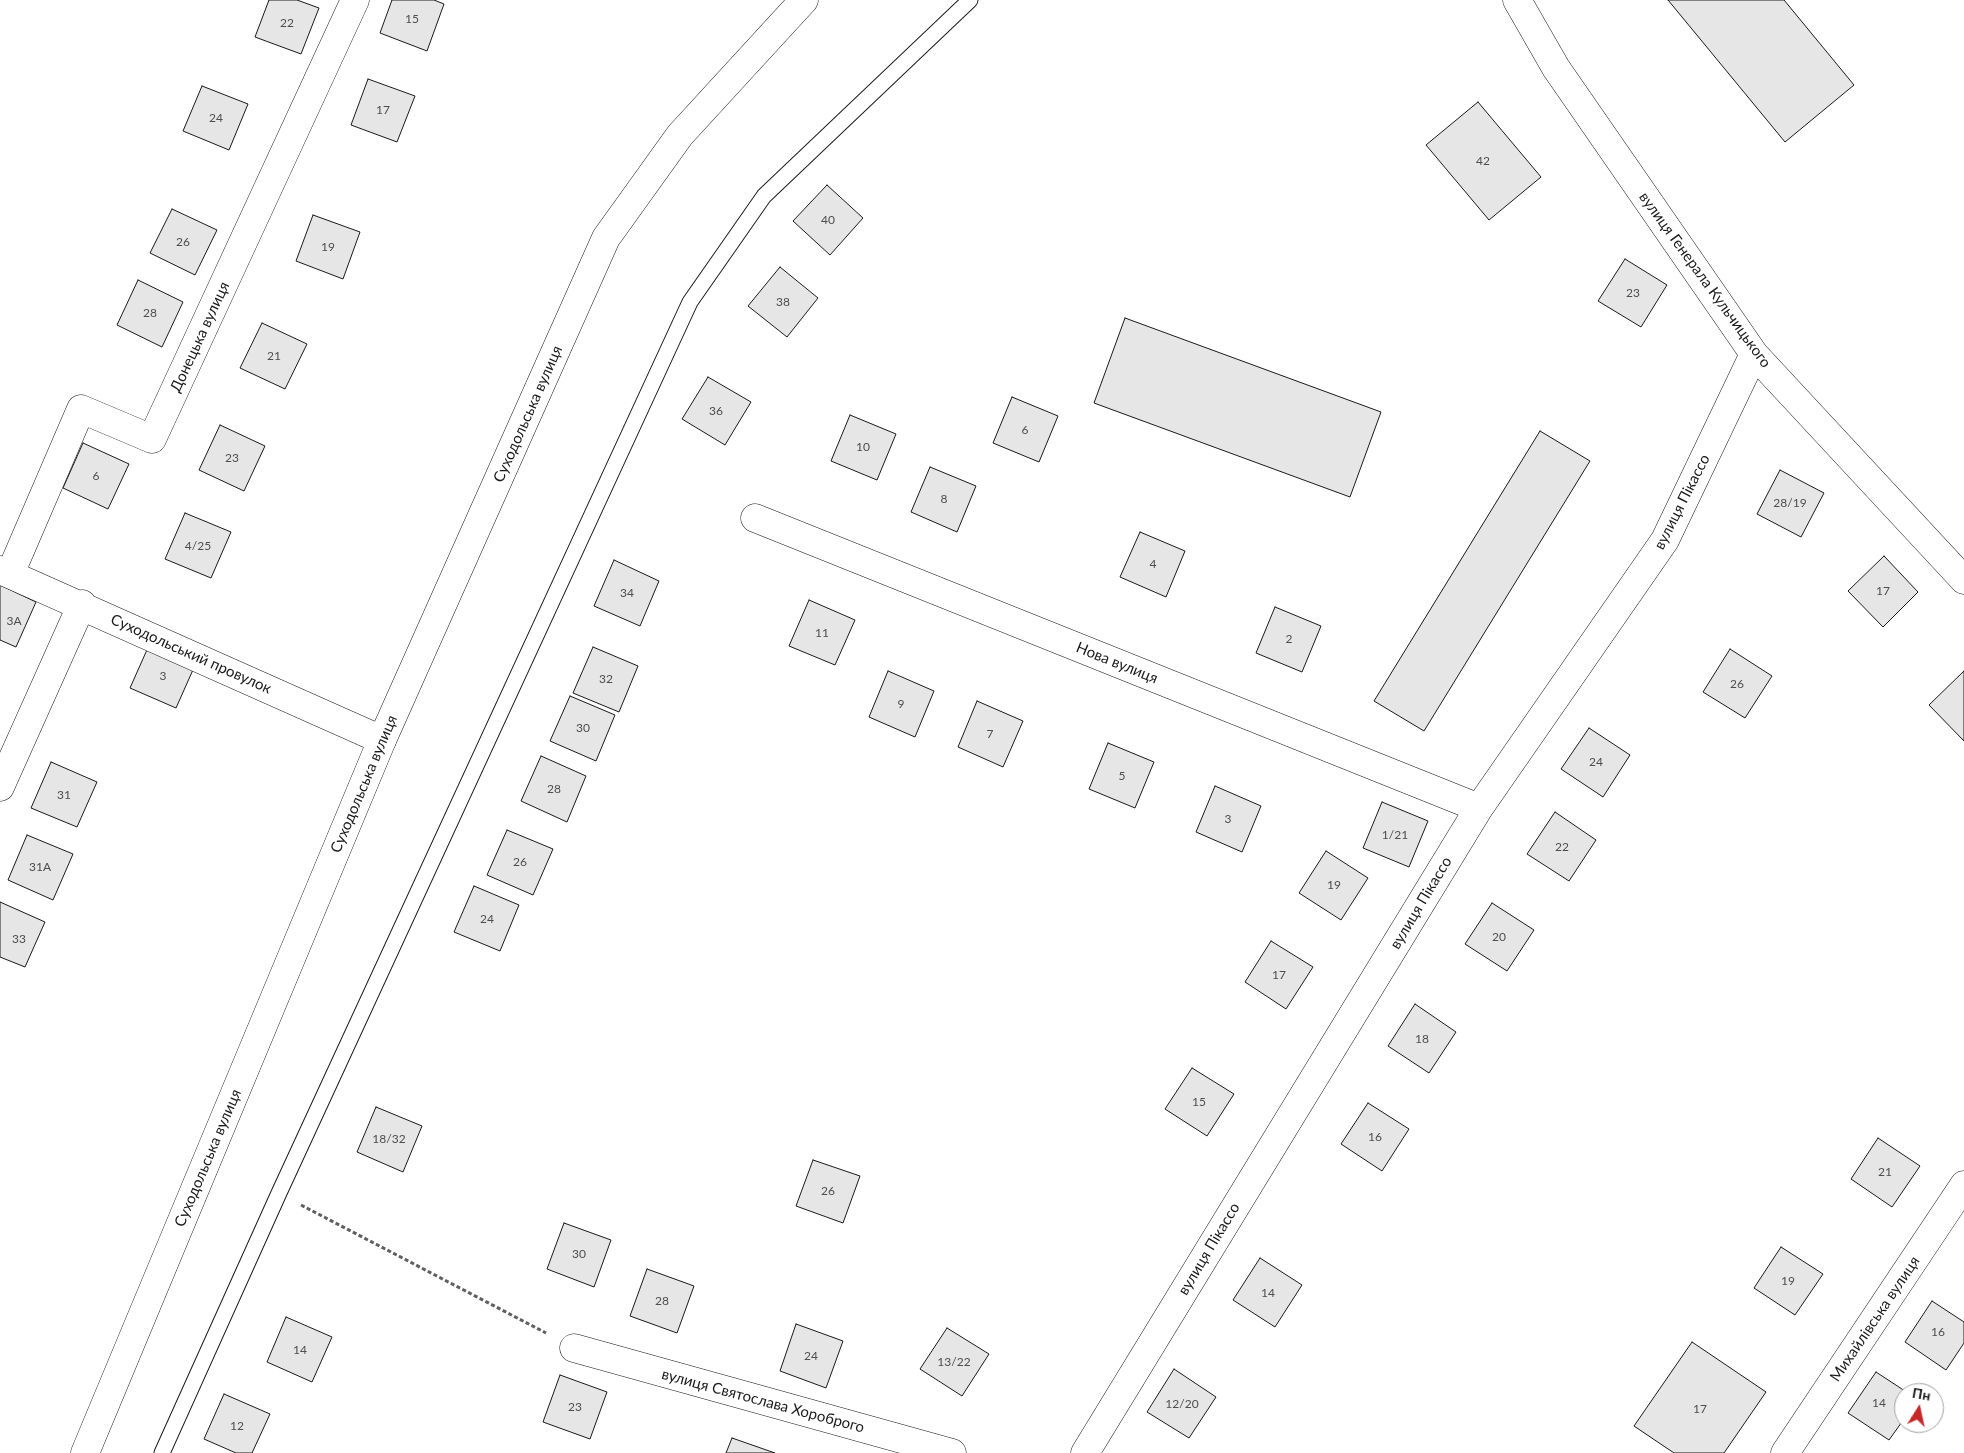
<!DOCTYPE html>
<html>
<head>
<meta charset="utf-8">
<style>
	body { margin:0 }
	#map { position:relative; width:1964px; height:1453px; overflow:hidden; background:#fff; font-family:Lato,sans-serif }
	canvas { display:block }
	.north { position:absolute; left:1894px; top:1383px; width:50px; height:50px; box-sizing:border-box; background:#fff; border:1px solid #a3a3a3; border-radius:50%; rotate:10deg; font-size:14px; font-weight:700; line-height:20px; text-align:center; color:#1a1a1a }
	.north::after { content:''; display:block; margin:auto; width:18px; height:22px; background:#c62828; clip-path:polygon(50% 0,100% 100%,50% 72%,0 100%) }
</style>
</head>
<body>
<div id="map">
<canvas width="1964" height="1453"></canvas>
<div class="north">Пн</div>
</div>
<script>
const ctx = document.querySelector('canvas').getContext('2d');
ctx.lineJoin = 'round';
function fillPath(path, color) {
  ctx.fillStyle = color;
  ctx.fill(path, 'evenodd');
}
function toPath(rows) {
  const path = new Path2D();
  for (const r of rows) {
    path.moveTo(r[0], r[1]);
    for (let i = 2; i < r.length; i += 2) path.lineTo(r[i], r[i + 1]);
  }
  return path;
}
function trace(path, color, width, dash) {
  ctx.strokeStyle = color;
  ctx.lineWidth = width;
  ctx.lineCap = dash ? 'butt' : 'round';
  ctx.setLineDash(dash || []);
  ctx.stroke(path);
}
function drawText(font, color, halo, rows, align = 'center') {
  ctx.font = font + ' Lato,sans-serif';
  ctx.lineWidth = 4;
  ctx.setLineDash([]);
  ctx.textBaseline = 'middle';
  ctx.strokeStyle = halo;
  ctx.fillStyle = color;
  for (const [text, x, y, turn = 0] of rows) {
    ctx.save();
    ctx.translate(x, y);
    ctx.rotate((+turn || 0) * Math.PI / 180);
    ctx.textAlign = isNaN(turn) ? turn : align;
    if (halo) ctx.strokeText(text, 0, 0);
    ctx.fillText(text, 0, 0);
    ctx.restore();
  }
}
const building = toPath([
	[269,0,297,0,319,8,301,54,255,37,269,0],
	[392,0,434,0,444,4,427,51,380,33,392,0],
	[1668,0,1784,0,1854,85,1785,142,1668,0],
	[368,79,415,96,397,142,351,125,368,79],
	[202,86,248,104,229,150,183,131,202,86],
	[1478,102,1541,177,1489,220,1426,145,1478,102],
	[827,185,863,218,830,255,793,221,827,185],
	[172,209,217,230,195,275,150,253,172,209],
	[313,215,360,232,343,279,296,261,313,215],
	[1625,259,1667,285,1641,327,1598,301,1625,259],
	[780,267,818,298,787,337,748,306,780,267],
	[138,280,183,302,162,347,117,325,138,280],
	[1125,318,1381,412,1350,497,1094,403,1125,318],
	[262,323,307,344,285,389,240,368,262,323],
	[708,377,751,402,725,445,682,419,708,377],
	[1012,397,1058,416,1039,462,993,443,1012,397],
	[850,415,896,434,877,480,831,461,850,415],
	[220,425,265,446,244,491,199,470,220,425],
	[1540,431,1590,461,1424,731,1374,701,1540,431],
	[83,443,129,464,108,509,63,488,83,443],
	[930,467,976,486,957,532,911,512,930,467],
	[1780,470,1824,493,1801,537,1757,514,1780,470],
	[185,513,231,532,211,578,165,559,185,513],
	[1140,532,1185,551,1166,597,1120,577,1140,532],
	[1884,556,1918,592,1883,627,1848,591,1884,556],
	[614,560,659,581,640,626,594,606,614,560],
	[0,585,36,602,16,647,0,640,0,585],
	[809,600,855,620,835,665,789,646,809,600],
	[1275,607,1321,626,1302,672,1256,653,1275,607],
	[150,643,196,663,176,708,130,688,150,643],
	[593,647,638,666,619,712,573,693,593,647],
	[1730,649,1772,676,1745,718,1703,692,1730,649],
	[888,671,934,691,915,737,869,717,888,671],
	[1964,671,1964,741,1929,705,1964,671],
	[570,696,615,715,596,761,550,741,570,696],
	[977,701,1023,721,1003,767,958,747,977,701],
	[1589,728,1630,755,1603,797,1561,769,1589,728],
	[1108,743,1154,762,1135,808,1089,789,1108,743],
	[541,756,586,776,567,822,521,801,541,756],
	[51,762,97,782,77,827,31,808,51,762],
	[1215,786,1261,806,1242,852,1196,832,1215,786],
	[1382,802,1428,821,1409,867,1363,848,1382,802],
	[1555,812,1596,840,1569,881,1527,854,1555,812],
	[507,830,553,849,533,895,487,875,507,830],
	[27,835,73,854,53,900,8,880,27,835],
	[1326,851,1368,878,1341,920,1299,893,1326,851],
	[474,886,519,905,500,951,454,932,474,886],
	[0,902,45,922,25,967,0,957,0,902],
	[1492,903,1534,930,1507,971,1465,944,1492,903],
	[1271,941,1313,967,1286,1009,1245,982,1271,941],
	[1415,1004,1456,1032,1429,1073,1388,1046,1415,1004],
	[1192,1068,1234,1094,1207,1136,1165,1109,1192,1068],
	[1368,1103,1409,1129,1382,1171,1341,1144,1368,1103],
	[376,1107,422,1126,403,1172,357,1152,376,1107],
	[1878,1138,1920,1166,1892,1207,1851,1179,1878,1138],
	[813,1160,860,1176,843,1223,796,1206,813,1160],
	[564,1223,611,1240,594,1287,547,1269,564,1223],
	[1781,1247,1823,1274,1795,1315,1754,1288,1781,1247],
	[1260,1258,1302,1285,1275,1327,1233,1300,1260,1258],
	[647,1269,694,1286,677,1333,630,1316,647,1269],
	[1932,1301,1964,1322,1964,1343,1946,1370,1905,1342,1932,1301],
	[286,1317,332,1337,312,1382,267,1362,286,1317],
	[796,1324,843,1341,826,1388,780,1371,796,1324],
	[947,1328,989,1354,962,1396,920,1369,947,1328],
	[1692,1342,1766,1392,1724,1453,1674,1453,1634,1426,1692,1342],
	[1174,1369,1216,1397,1189,1438,1147,1412,1174,1369],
	[1876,1372,1908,1393,1904,1393,1904,1419,1889,1440,1848,1413,1876,1372],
	[560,1375,607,1392,590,1439,543,1422,560,1375],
	[224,1394,270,1414,252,1453,236,1453,204,1439,224,1394],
	[732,1438,775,1453,726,1453,732,1438]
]);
const path = toPath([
	[301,1205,546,1333]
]);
const lane = toPath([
	[162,1453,279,1193,690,302,764,196,970,0]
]);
const street = toPath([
	[1517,0,1556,68,1754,354,1964,580],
	[755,518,1479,808],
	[0,570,382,740],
	[10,574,81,409,152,439,355,0],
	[0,787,82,604],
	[574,1348,952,1453],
	[1085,1453,1479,808,1665,540,1754,354],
	[1785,1453,1964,1185]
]);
const primary = toPath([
	[85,1453,382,740,606,238,680,135,804,0]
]);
const numberNames = [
	["15",412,19],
	["22",287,23],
	["17",383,110],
	["24",216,118],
	["42",1483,161],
	["40",828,220],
	["26",183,242],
	["19",328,247],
	["23",1633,293],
	["38",783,302],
	["28",150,313],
	["21",274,356],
	["36",716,411],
	["6",1025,430],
	["10",863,447],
	["23",232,458],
	["6",96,476],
	["8",944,499],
	["28/19",1790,503],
	["4/25",198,546],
	["4",1153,564],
	["17",1883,591],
	["34",627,593],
	["3А",14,621],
	["11",822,633],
	["2",1289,639],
	["3",163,676],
	["32",606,679],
	["26",1737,684],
	["9",901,704],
	["30",583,728],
	["7",990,734],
	["24",1596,762],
	["5",1122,776],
	["28",554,789],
	["31",64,795],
	["3",1228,819],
	["1/21",1395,835],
	["22",1562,847],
	["26",520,862],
	["31А",40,867],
	["19",1334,885],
	["24",487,919],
	["20",1499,937],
	["33",19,939],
	["17",1279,975],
	["18",1422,1039],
	["15",1199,1102],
	["16",1375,1137],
	["18/32",389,1139],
	["21",1885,1172],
	["26",828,1191],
	["30",579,1254],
	["19",1788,1281],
	["14",1268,1293],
	["28",662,1301],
	["16",1938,1332],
	["14",300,1350],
	["24",811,1356],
	["13/22",954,1362],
	["14",1879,1403],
	["12/20",1182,1404],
	["23",575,1407],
	["17",1700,1409],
	["12",237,1426]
];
const streetNames = [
	["вулиця Генерала Кульчицького",1705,280,54],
	["Донецька вулиця",200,337,-65],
	["Суходольська вулиця",528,414,-66],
	["вулиця Пікассо",1682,502,-63],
	["Суходольський провулок",191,654,24],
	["Нова вулиця",1117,663,22],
	["Суходольська вулиця",364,784,-67],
	["вулиця Пікассо",1421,903,-59],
	["Суходольська вулиця",208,1158,-67],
	["вулиця Пікассо",1209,1249,-59],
	["Михайлівська вулиця",1875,1319,-56],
	["вулиця Святослава Хороброго",763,1401,15]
];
fillPath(building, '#e6e6e6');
trace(building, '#1a1a1a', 1);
trace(lane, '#1a1a1a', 17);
trace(street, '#1a1a1a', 29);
trace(primary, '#1a1a1a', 29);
trace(path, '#5f5f5f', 3, [4, 2.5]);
trace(lane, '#fff', 15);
trace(street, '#fff', 28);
trace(primary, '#fff', 28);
drawText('12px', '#4d4d4d', null, numberNames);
drawText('15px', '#1a1a1a', '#fff', streetNames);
</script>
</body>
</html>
